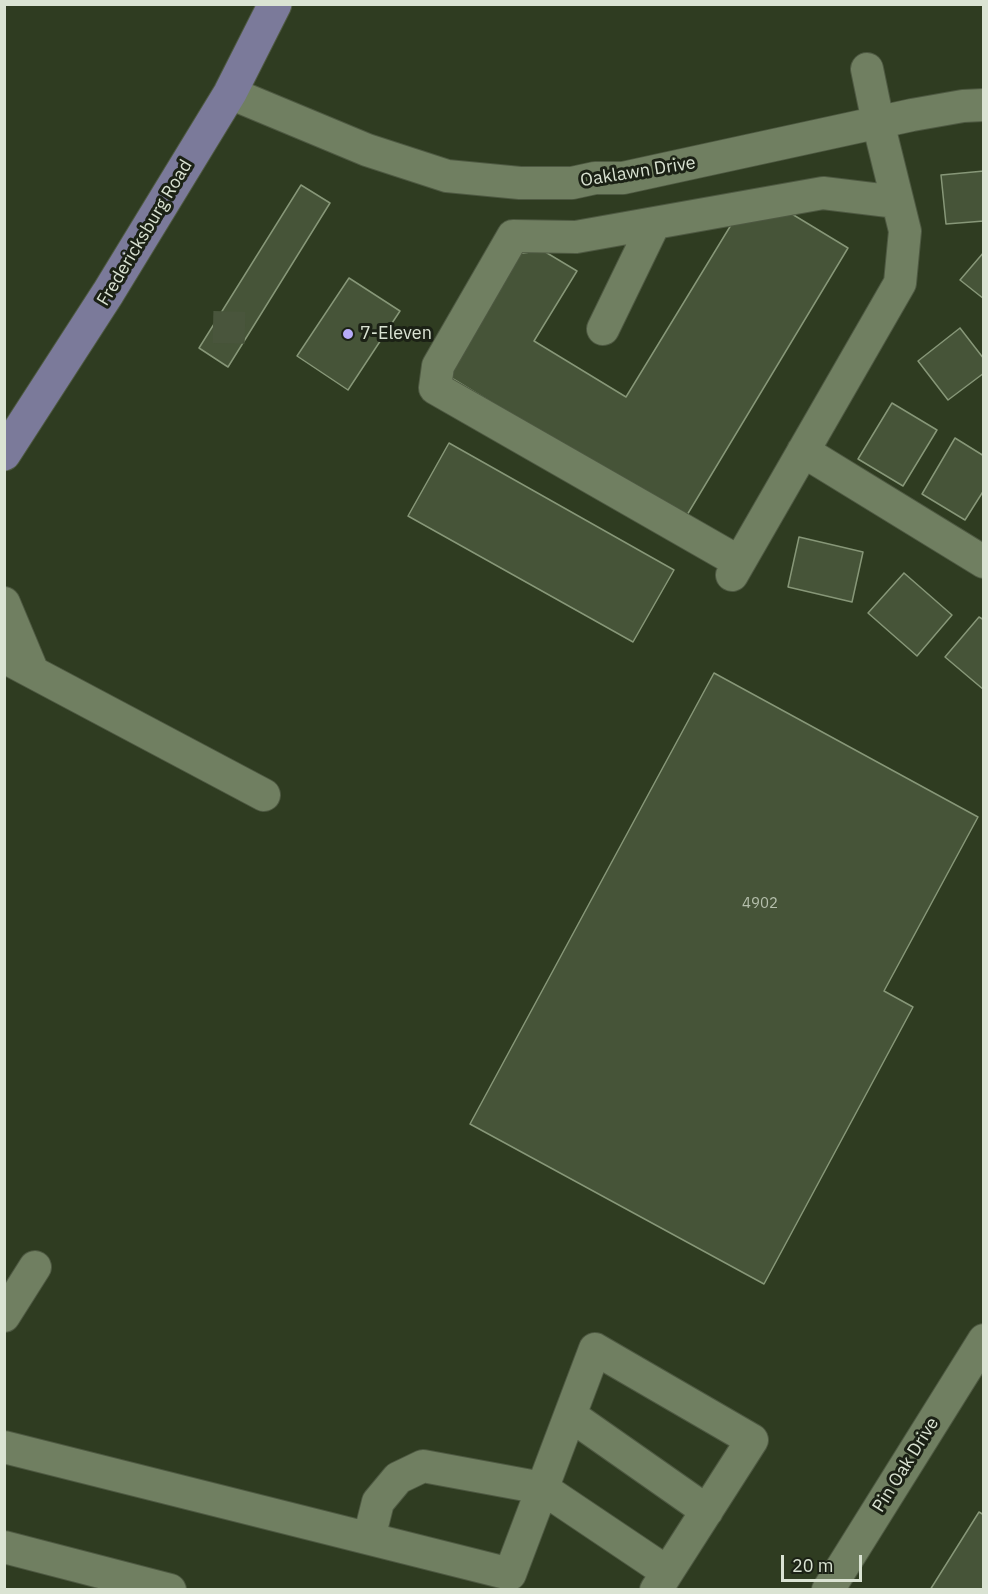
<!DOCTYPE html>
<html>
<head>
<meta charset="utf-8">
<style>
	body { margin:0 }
	#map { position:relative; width:988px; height:1594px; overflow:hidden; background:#2f3c21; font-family:"IBM Plex Sans",sans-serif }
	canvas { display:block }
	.frame { position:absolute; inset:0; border:6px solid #dae3d3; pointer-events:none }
	.scale { position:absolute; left:781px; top:1555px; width:81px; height:27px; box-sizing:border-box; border:3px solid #dae3d3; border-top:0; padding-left:8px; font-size:18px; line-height:21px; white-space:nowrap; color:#dae3d3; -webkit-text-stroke:4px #1b2115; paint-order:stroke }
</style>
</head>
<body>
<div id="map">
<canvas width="988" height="1594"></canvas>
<div class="frame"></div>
<div class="scale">20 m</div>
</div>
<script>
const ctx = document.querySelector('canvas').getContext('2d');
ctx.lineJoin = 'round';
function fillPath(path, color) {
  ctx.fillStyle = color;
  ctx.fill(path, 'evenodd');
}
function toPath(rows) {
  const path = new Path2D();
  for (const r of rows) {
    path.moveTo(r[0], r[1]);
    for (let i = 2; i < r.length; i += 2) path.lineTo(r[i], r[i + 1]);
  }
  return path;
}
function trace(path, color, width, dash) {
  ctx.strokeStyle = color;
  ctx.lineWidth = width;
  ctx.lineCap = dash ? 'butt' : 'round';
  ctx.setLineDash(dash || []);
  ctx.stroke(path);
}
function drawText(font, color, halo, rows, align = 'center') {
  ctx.font = font + ' "IBM Plex Sans",sans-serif';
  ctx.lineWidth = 6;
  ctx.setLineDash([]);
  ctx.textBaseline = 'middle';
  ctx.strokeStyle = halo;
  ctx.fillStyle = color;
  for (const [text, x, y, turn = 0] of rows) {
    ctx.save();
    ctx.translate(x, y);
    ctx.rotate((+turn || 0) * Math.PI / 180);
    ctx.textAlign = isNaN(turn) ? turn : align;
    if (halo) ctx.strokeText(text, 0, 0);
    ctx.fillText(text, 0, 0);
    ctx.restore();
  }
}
const building = toPath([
	[984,171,984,221,946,224,941,175,984,171],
	[301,185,330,203,228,367,199,348,301,185],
	[787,211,848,248,684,520,445,374,518,254,542,250,577,271,534,341,626,397,731,225,787,211],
	[984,252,984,299,960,280,984,252],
	[349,278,400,311,348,390,297,356,349,278],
	[960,328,984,359,984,373,948,400,918,361,960,328],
	[892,403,937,430,903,486,858,459,892,403],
	[955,438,984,456,984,490,965,520,922,494,955,438],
	[449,443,674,570,633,642,408,516,449,443],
	[799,537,863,552,852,602,788,587,799,537],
	[904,573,952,615,917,656,868,613,904,573],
	[979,617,984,620,984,690,945,657,979,617],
	[714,673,978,817,884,991,913,1007,764,1284,470,1124,714,673],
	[979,1512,984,1515,984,1590,930,1590,979,1512]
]);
const minorTunnel = toPath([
	[213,327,253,328]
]);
const minor = toPath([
	[230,93,367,150,447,176,520,183,572,183,595,178,623,178,912,115,963,106,984,105],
	[603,329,654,224],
	[803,451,984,562],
	[739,562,435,388,438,366,513,236,576,237,823,193,897,202],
	[732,575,900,283,905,231,878,122,867,69],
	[4,603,32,670],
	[4,657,264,795],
	[4,1316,35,1267],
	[570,1415,707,1511],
	[4,1447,510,1574,595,1349,752,1440,656,1590],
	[369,1538,378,1502,398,1478,423,1466,542,1488,667,1572],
	[4,1547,170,1590],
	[828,1590,984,1340]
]);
const major = toPath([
	[4,454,108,293,230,93,275,4]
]);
const markers = [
	[348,334,6,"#b7abf8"]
];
const numberNames = [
	["4902",760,904]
];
const streetNames = [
	["Oaklawn Drive",638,172,-9],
	["Fredericksburg Road",145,233,-59],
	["Pin Oak Drive",906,1465,-58]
];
const poiNames = [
	["7-Eleven",360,334]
];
fillPath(building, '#465438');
trace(building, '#879778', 1.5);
trace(minorTunnel, '#49553c', 32, [32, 16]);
trace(minor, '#4e5942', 34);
trace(major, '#4e5942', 35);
trace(minor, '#707f61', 32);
trace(major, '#7b7a9a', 33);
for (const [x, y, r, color] of markers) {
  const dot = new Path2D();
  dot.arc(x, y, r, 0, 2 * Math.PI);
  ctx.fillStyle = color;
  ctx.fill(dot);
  trace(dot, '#1b2115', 2);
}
drawText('15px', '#b5bfac', null, numberNames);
drawText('18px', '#dae3d3', '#1b2115', streetNames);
drawText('18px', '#dae3d3', '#1b2115', poiNames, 'left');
</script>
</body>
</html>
